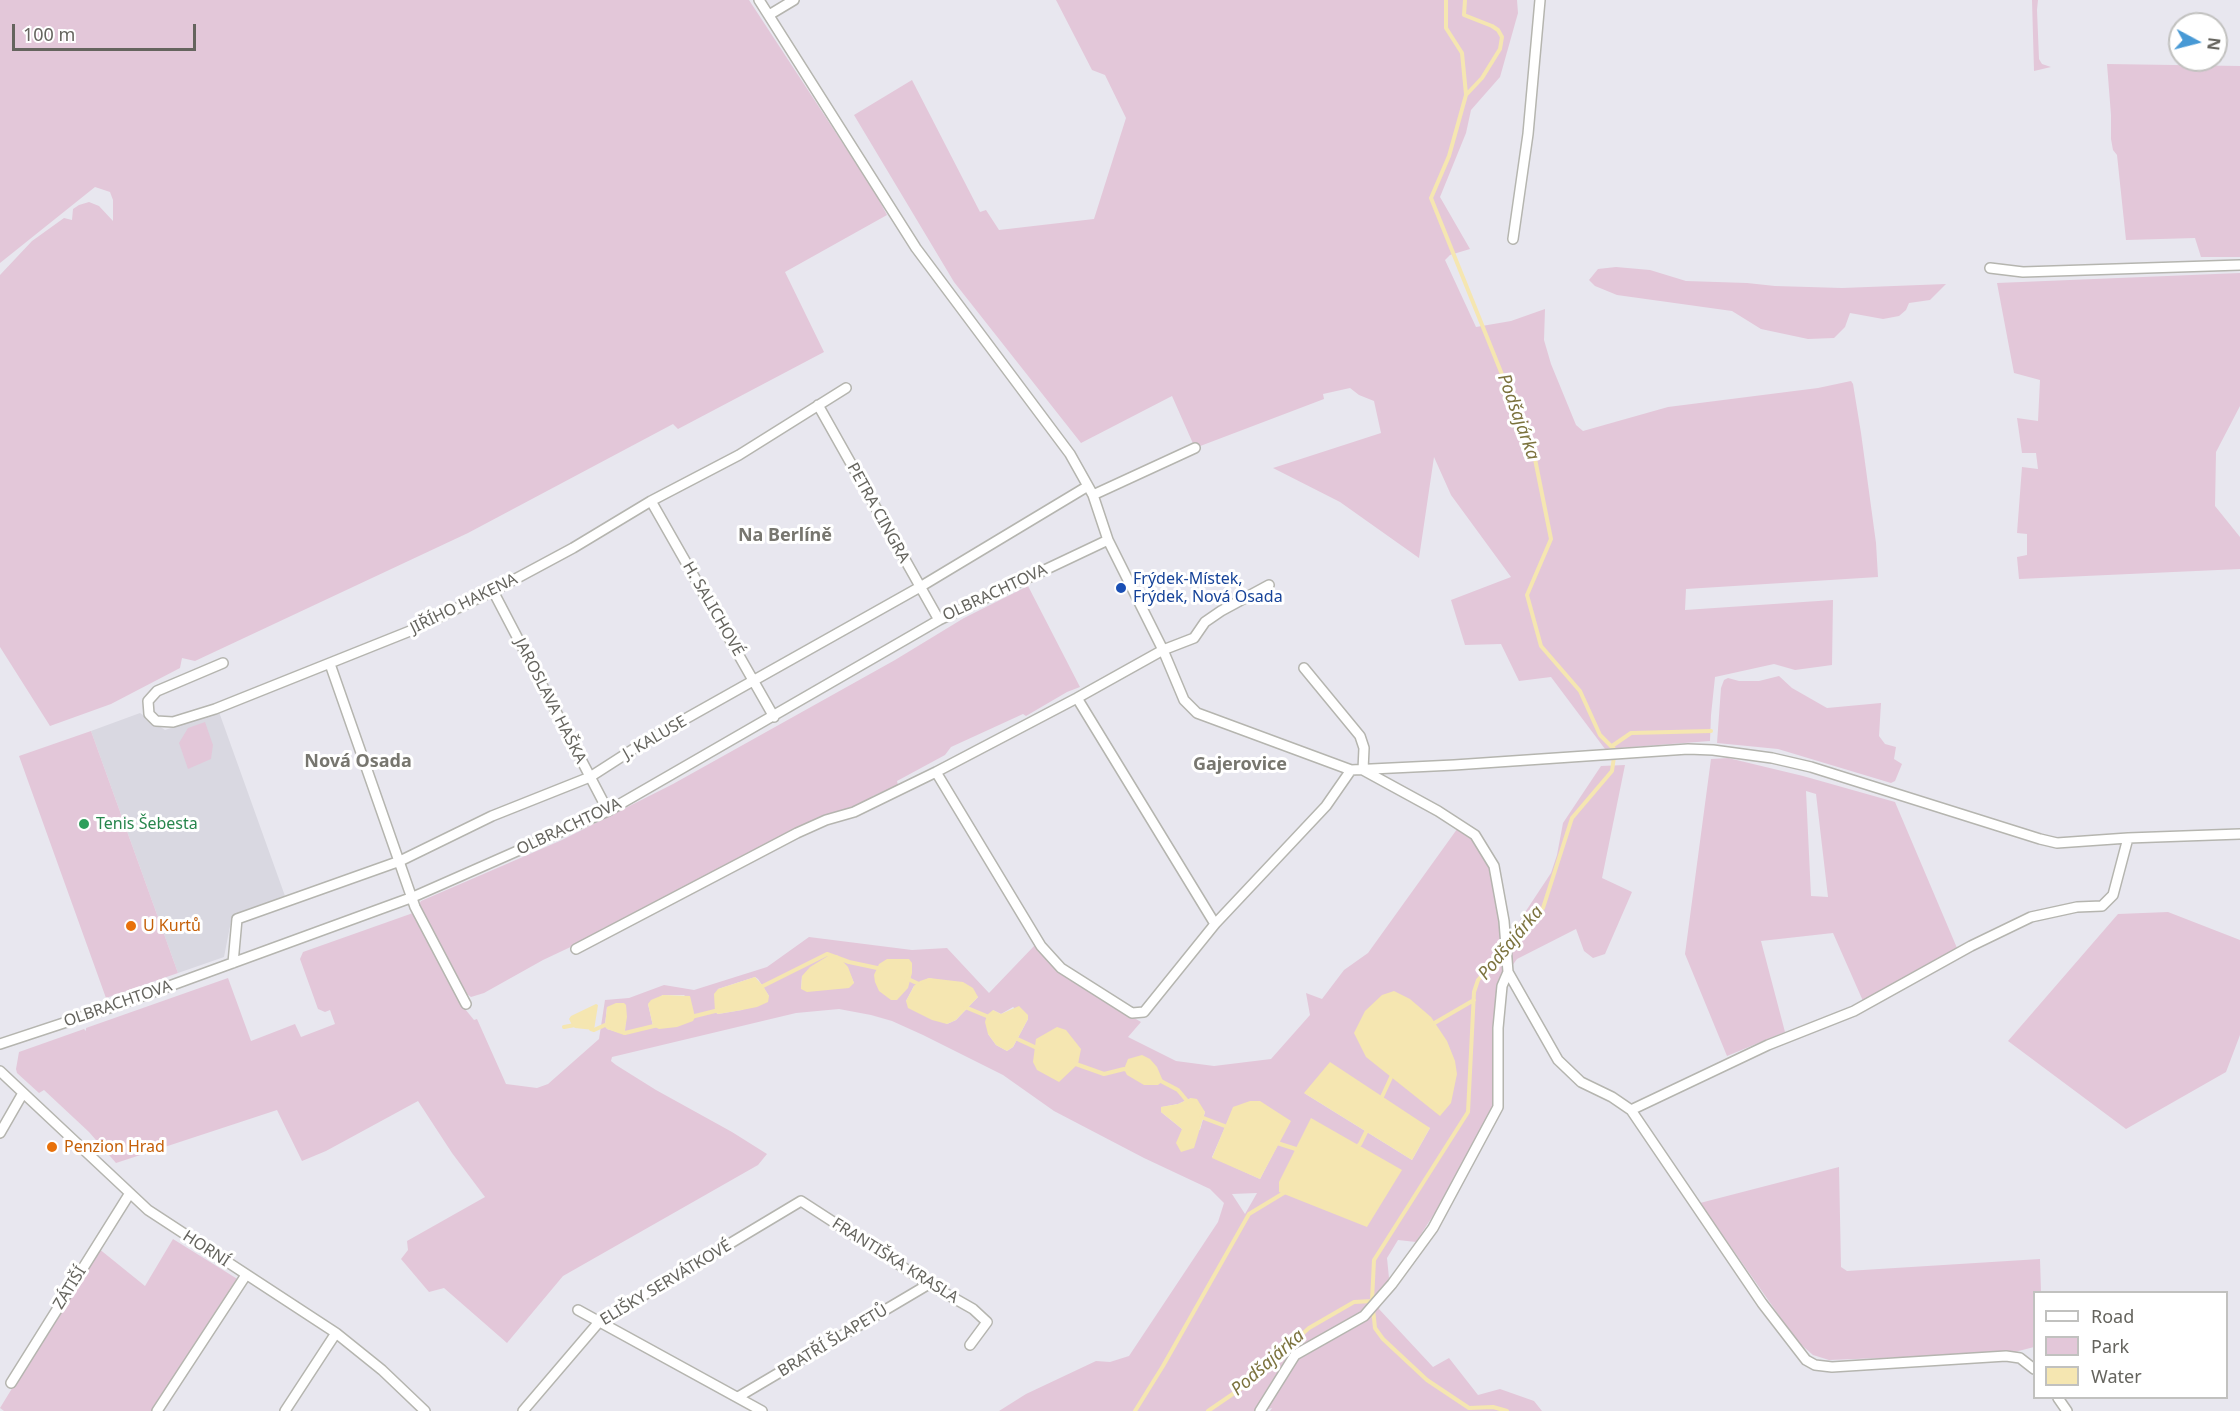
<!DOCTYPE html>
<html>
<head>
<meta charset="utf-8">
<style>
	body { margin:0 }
	#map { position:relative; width:2240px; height:1411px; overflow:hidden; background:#e8e7ef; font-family:"Noto Sans",sans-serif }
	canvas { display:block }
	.legend { position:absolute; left:2033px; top:1291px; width:195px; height:108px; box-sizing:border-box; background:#fff; border:2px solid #c1c1bf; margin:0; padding:8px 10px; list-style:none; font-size:18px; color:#65645e }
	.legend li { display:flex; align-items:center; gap:12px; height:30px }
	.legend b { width:30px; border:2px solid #c1c1bf }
	.north { position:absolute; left:2168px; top:12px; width:60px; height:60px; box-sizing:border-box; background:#fff; border:2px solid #c1c1bf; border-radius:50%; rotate:97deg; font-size:16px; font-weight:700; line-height:24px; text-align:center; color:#65645e }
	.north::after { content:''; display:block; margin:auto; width:21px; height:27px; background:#4799d5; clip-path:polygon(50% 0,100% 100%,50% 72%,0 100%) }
	.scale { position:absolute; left:12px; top:24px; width:184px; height:27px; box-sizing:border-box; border:3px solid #65645e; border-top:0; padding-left:8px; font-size:18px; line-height:21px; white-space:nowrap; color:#65645e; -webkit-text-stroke:4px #fff; paint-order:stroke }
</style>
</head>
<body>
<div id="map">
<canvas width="2240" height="1411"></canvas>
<ul class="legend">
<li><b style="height:8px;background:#fff"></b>Road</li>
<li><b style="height:16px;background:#e3c7d9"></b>Park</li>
<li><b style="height:16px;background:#f5e6b1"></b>Water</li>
</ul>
<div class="north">N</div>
<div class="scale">100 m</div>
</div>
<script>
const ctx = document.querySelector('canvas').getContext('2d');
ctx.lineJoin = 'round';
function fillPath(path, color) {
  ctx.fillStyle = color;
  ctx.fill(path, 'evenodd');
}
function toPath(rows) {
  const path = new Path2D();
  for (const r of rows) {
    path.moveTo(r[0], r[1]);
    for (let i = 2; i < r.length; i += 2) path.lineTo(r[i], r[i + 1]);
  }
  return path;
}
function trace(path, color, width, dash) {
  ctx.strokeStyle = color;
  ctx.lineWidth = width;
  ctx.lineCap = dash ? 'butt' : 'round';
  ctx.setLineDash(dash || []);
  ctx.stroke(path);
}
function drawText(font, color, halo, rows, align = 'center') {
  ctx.font = font + ' "Noto Sans",sans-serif';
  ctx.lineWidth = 6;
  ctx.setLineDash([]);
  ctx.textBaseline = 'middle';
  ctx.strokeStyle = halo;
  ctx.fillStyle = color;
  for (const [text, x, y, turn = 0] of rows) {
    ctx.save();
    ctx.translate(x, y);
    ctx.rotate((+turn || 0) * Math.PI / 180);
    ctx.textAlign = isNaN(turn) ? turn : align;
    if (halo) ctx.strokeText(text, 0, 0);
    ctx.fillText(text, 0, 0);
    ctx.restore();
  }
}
const education = toPath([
	[219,712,285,896,232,916,224,957,178,973,91,731,140,713,165,730]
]);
const green = toPath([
	[0,0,749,0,874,191,887,215,785,272,824,352,678,429,673,424,468,533,195,661,182,658,180,668,111,704,50,726,0,647,0,275,32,241,64,218,72,220,73,209,79,205,89,202,99,206,113,221,113,200,110,192,95,187,0,263],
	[1056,0,1517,0,1518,13,1500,77,1471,110,1466,133,1440,197,1470,249,1450,255,1445,260,1476,327,1511,321,1545,309,1544,340,1551,364,1576,425,1583,431,1668,407,1818,388,1851,381,1853,384,1861,433,1876,543,1878,577,1686,589,1685,610,1833,600,1832,665,1795,670,1774,664,1715,677,1711,715,1710,741,1605,749,1551,677,1519,681,1501,644,1465,645,1451,600,1511,577,1451,495,1434,457,1419,558,1340,502,1273,468,1381,433,1374,401,1359,395,1350,388,1323,394,1324,399,1195,448,1172,396,1081,443,954,282,854,115,912,80,980,212,986,210,999,230,1094,219,1126,118,1105,75,1092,70],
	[2032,0,2038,0,2037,10,2039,59,2042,64,2051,67,2034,71],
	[2107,64,2240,66,2240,257,2201,257,2195,238,2126,240,2117,155,2113,150,2111,139,2111,115],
	[1616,267,1650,270,1686,281,1747,283,1775,286,1842,288,1946,284,1930,300,1909,303,1906,310,1899,316,1883,319,1850,313,1845,327,1834,338,1808,339,1761,329,1732,311,1617,295,1595,286,1589,280,1598,269],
	[2240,273,2240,406,2216,452,2215,506,2240,537,2240,569,2019,579,2017,557,2027,555,2027,534,2017,533,2022,467,2038,469,2036,453,2022,453,2017,418,2038,421,2040,380,2014,373,1997,283],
	[1028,586,1080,687,1067,692,1026,716,1023,714,951,747,945,755,897,781,898,785,873,796,869,801,619,923,603,928,596,935,543,960,484,993,471,997,464,992,418,906,421,901,562,840,673,784,895,660,964,618],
	[1779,676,1792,688,1827,708,1881,703,1879,736,1885,744,1896,747,1894,759,1902,764,1895,781,1891,783,1778,749,1717,743,1721,688,1724,680,1728,678,1739,681,1759,681],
	[205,722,213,745,211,759,188,769,179,743,188,728],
	[91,731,178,973,106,998,19,756],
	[1728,758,1803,776,1895,802,1957,948,1863,1001,1833,933,1761,941,1785,1032,1727,1056,1685,954,1711,759],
	[1806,791,1816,794,1828,897,1811,896],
	[1625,765,1602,878,1632,892,1605,954,1593,958,1584,951,1576,929,1517,959,1507,973,1501,1013,1501,1108,1448,1205,1434,1214,1416,1242,1398,1240,1387,1258,1389,1278,1379,1309,1433,1367,1449,1358,1478,1395,1500,1389,1534,1401,1542,1411,1270,1411,1272,1408,1261,1411,999,1411,1026,1394,1096,1361,1110,1362,1129,1356,1218,1222,1224,1203,1210,1189,1144,1158,1054,1111,1003,1075,923,1035,892,1021,871,1015,839,1009,796,1013,612,1057,611,1061,616,1065,656,1090,732,1132,767,1154,758,1165,563,1276,507,1343,444,1288,429,1292,401,1259,408,1250,407,1241,485,1197,452,1153,418,1101,326,1151,302,1161,277,1110,116,1163,89,1132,44,1090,39,1093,17,1073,16,1069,19,1052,84,1029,86,1031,86,1028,228,978,251,1041,295,1024,301,1037,335,1024,330,1010,325,1012,318,1009,300,959,303,952,413,913,461,1004,474,1020,477,1019,506,1084,537,1088,548,1084,599,1039,605,1000,629,998,664,985,694,990,767,967,809,937,912,950,947,948,989,993,1035,945,1054,966,1072,981,1141,1022,1128,1037,1176,1061,1214,1066,1271,1059,1310,1015,1306,993,1322,999,1344,970,1368,953,1460,825,1490,860,1501,930,1514,929,1551,873,1557,855,1563,823,1601,766],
	[847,967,854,983,801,989,802,976],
	[755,977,758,979,769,996,742,1010,718,1014,715,1012,718,989],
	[929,978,942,981,978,997,956,1020,947,1024,906,1001,914,986],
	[663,995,685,995,653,1026,648,1004],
	[626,1005,625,1033,624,1034,607,1029,605,1025,607,1007],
	[1013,1007,1028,1019,1013,1047,1007,1051,996,1045,988,1034,993,1010,1001,1014],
	[1304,1093,1430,1128,1412,1160],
	[1191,1098,1205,1112,1200,1130,1182,1129,1161,1112,1162,1107,1178,1104],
	[1234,1107,1290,1121,1260,1179,1212,1157],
	[1257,1193,1245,1214,1232,1194],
	[2168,912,2240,940,2240,1035,2226,1072,2126,1129,2008,1041,2118,914],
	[1839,1167,1841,1267,1847,1271,2040,1259,2041,1292,2034,1292,2034,1347,2011,1353,1829,1360,1813,1355,1797,1341,1700,1203],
	[173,1239,239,1280,154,1411,4,1411,0,1408,98,1248,145,1286]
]);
const water = toPath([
	[837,955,848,967,854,983,849,988,807,992,801,989,802,976,810,967,828,956],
	[887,959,909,959,912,963,912,973,908,988,897,1000,891,1000,879,991,875,982,874,975,879,964],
	[755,977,763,986,769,996,768,1002,757,1007,742,1010,718,1014,715,1012,714,994,718,989],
	[929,978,963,982,973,988,978,997,956,1020,947,1024,932,1020,908,1008,906,1001,914,986,920,981],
	[1394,991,1410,999,1431,1017,1447,1041,1455,1061,1457,1074,1451,1103,1440,1116,1366,1057,1354,1033,1365,1011,1382,995],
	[663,995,690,996,695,1017,693,1021,677,1027,659,1029,653,1026,648,1004,651,1000],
	[616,1003,624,1003,626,1005,627,1017,624,1035,607,1029,605,1025,607,1007],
	[596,1004,598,1005,594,1030,575,1028,572,1025,569,1019,571,1016],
	[1019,1006,1028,1015,1028,1019,1013,1047,1007,1051,996,1045,988,1034,985,1022,987,1015,993,1010,1001,1014],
	[1057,1027,1066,1030,1081,1049,1078,1064,1059,1082,1037,1070,1033,1062,1036,1039],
	[1142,1055,1150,1059,1157,1067,1163,1081,1158,1085,1144,1085,1127,1075,1124,1069,1128,1059],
	[1330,1062,1430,1128,1412,1160,1304,1093],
	[1191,1098,1197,1099,1205,1112,1194,1148,1181,1152,1176,1143,1182,1129,1161,1112,1161,1107,1178,1104],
	[1250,1101,1260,1101,1291,1121,1260,1179,1212,1158,1233,1107],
	[1311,1118,1402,1170,1367,1227,1279,1192,1279,1182]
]);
const stream = toPath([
	[1446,0,1446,28,1462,53,1466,94],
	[1612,746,1631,733,1711,731],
	[906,978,921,985],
	[759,988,827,954,849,962,882,969],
	[965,1007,989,1017],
	[691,1017,719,1010],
	[1431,1025,1474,1000],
	[564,1027,575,1025],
	[591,1029,594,1030,605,1025,609,1027],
	[621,1031,625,1033,658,1025],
	[1013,1037,1039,1049],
	[1073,1063,1104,1074,1124,1069,1129,1070],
	[1159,1080,1178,1090,1188,1102],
	[1381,1099,1393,1073],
	[1201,1117,1230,1128],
	[1274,1142,1299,1150],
	[1357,1147,1360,1144,1368,1128],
	[1373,1309,1375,1328,1383,1339,1427,1380,1469,1408,1493,1407,1507,1411],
	[1135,1411,1163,1366,1249,1214,1287,1191],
	[1208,1411,1243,1387,1309,1328,1354,1302,1372,1301,1374,1260,1468,1112,1474,992,1478,980,1543,908,1572,818,1612,771,1615,750,1600,735,1580,691,1541,646,1527,595,1551,539,1534,454,1431,198,1449,156,1466,95,1482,78,1500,49,1502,37,1498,30,1492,26,1464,15,1465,0]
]);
const street = toPath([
	[759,0,916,248,1070,454,1093,495,1108,540,1163,650,1184,700,1197,713,1351,770,1454,765,1688,749,1713,750,1772,758,1811,767,2040,839,2057,843,2128,838,2240,834],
	[769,15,794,0],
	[1513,239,1528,134,1540,0],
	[1990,268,2023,272,2240,265],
	[818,405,939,620],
	[1093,495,1195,448],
	[651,501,774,717],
	[493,591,608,811],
	[223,663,157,691,148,701,149,714,156,721,173,722,215,709,410,631,493,591,573,548,651,501,739,455,846,388],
	[330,664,415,907,466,1004],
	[1304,668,1360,736,1364,748,1363,770,1438,811,1475,835,1494,866,1504,921,1508,972,1558,1060,1581,1082,1612,1097,1631,1110,1762,1303,1806,1360,1815,1365,1832,1367,2006,1356,2020,1358,2034,1369],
	[1077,698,1215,924],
	[936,772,1041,946,1061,968,1132,1013,1144,1012,1215,924,1326,806,1351,770],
	[576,949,797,833,826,820,854,812,936,772,1077,698,1163,650,1194,638,1205,622,1221,611,1269,585],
	[233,963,237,919,400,861,492,816,590,777,646,741,920,587,1088,486],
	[0,1044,112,1007,413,897,608,811,939,620,1108,540],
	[0,1071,148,1210,336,1333,382,1370,425,1411],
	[1631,1110,1768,1045,1854,1011,1971,946,2031,917,2077,907,2102,906,2113,895,2128,838],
	[0,1133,23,1093],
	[578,1310,762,1411],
	[11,1383,130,1193],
	[738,1397,929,1284],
	[2058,1398,2067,1411],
	[157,1411,246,1275],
	[285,1411,336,1333],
	[523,1411,599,1322,801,1201,929,1284,973,1309,987,1322,970,1345],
	[1260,1411,1295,1355,1364,1316,1392,1284,1433,1228,1498,1107,1498,1028,1502,986,1508,972]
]);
const markers = [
	[1121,588,6,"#1a4fb4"],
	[84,824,6,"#2e9e5b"],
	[131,926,6,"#e8710a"],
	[52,1147,6,"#e8710a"]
];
const streetNames = [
	["PETRA CINGRA",878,513,61],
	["OLBRACHTOVA",995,593,-25],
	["JIŘÍHO HAKENA",464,604,-26],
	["H. SALICHOVÉ",713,609,60],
	["JAROSLAVA HAŠKA",550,701,63],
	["J. KALUSE",655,738,-30],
	["OLBRACHTOVA",569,827,-25],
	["OLBRACHTOVA",118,1004,-19],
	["HORNÍ",206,1249,33],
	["FRANTIŠKA KRASLA",895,1261,32],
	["ELIŠKY SERVÁTKOVÉ",666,1283,-31],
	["ZÁTIŠÍ",70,1288,-58],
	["BRATŘÍ ŠLAPETŮ",833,1341,-31]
];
const transitNames = [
	["Frýdek-Místek,",1133,579],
	["Frýdek, Nová Osada",1133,597]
];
const leisureNames = [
	["Tenis Šebesta",96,824]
];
const foodNames = [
	["U Kurtů",143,926],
	["Penzion Hrad",64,1147]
];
const waterNames = [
	["Podšajárka",1518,417,70],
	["Podšajárka",1511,943,-50],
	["Podšajárka",1268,1363,-41]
];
const neighbourhoodNames = [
	["Na Berlíně",785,536],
	["Nová Osada",358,762],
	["Gajerovice",1240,765]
];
fillPath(education, '#d9d8e1');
fillPath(green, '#e3c7d9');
fillPath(water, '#f5e6b1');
trace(stream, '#f5e6b1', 4);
trace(street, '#b5b5af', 12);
trace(street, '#fff', 9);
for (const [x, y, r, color] of markers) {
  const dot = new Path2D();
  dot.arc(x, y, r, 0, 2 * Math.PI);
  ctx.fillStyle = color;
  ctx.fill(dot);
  trace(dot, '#fff', 2);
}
drawText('16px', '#65645e', '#fff', streetNames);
drawText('16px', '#164399', '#fff', transitNames, 'left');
drawText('16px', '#27864d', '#fff', leisureNames, 'left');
drawText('16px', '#c56008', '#fff', foodNames, 'left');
drawText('italic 18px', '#7c733e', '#fff', waterNames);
drawText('bold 18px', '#77766f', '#fff', neighbourhoodNames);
</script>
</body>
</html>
